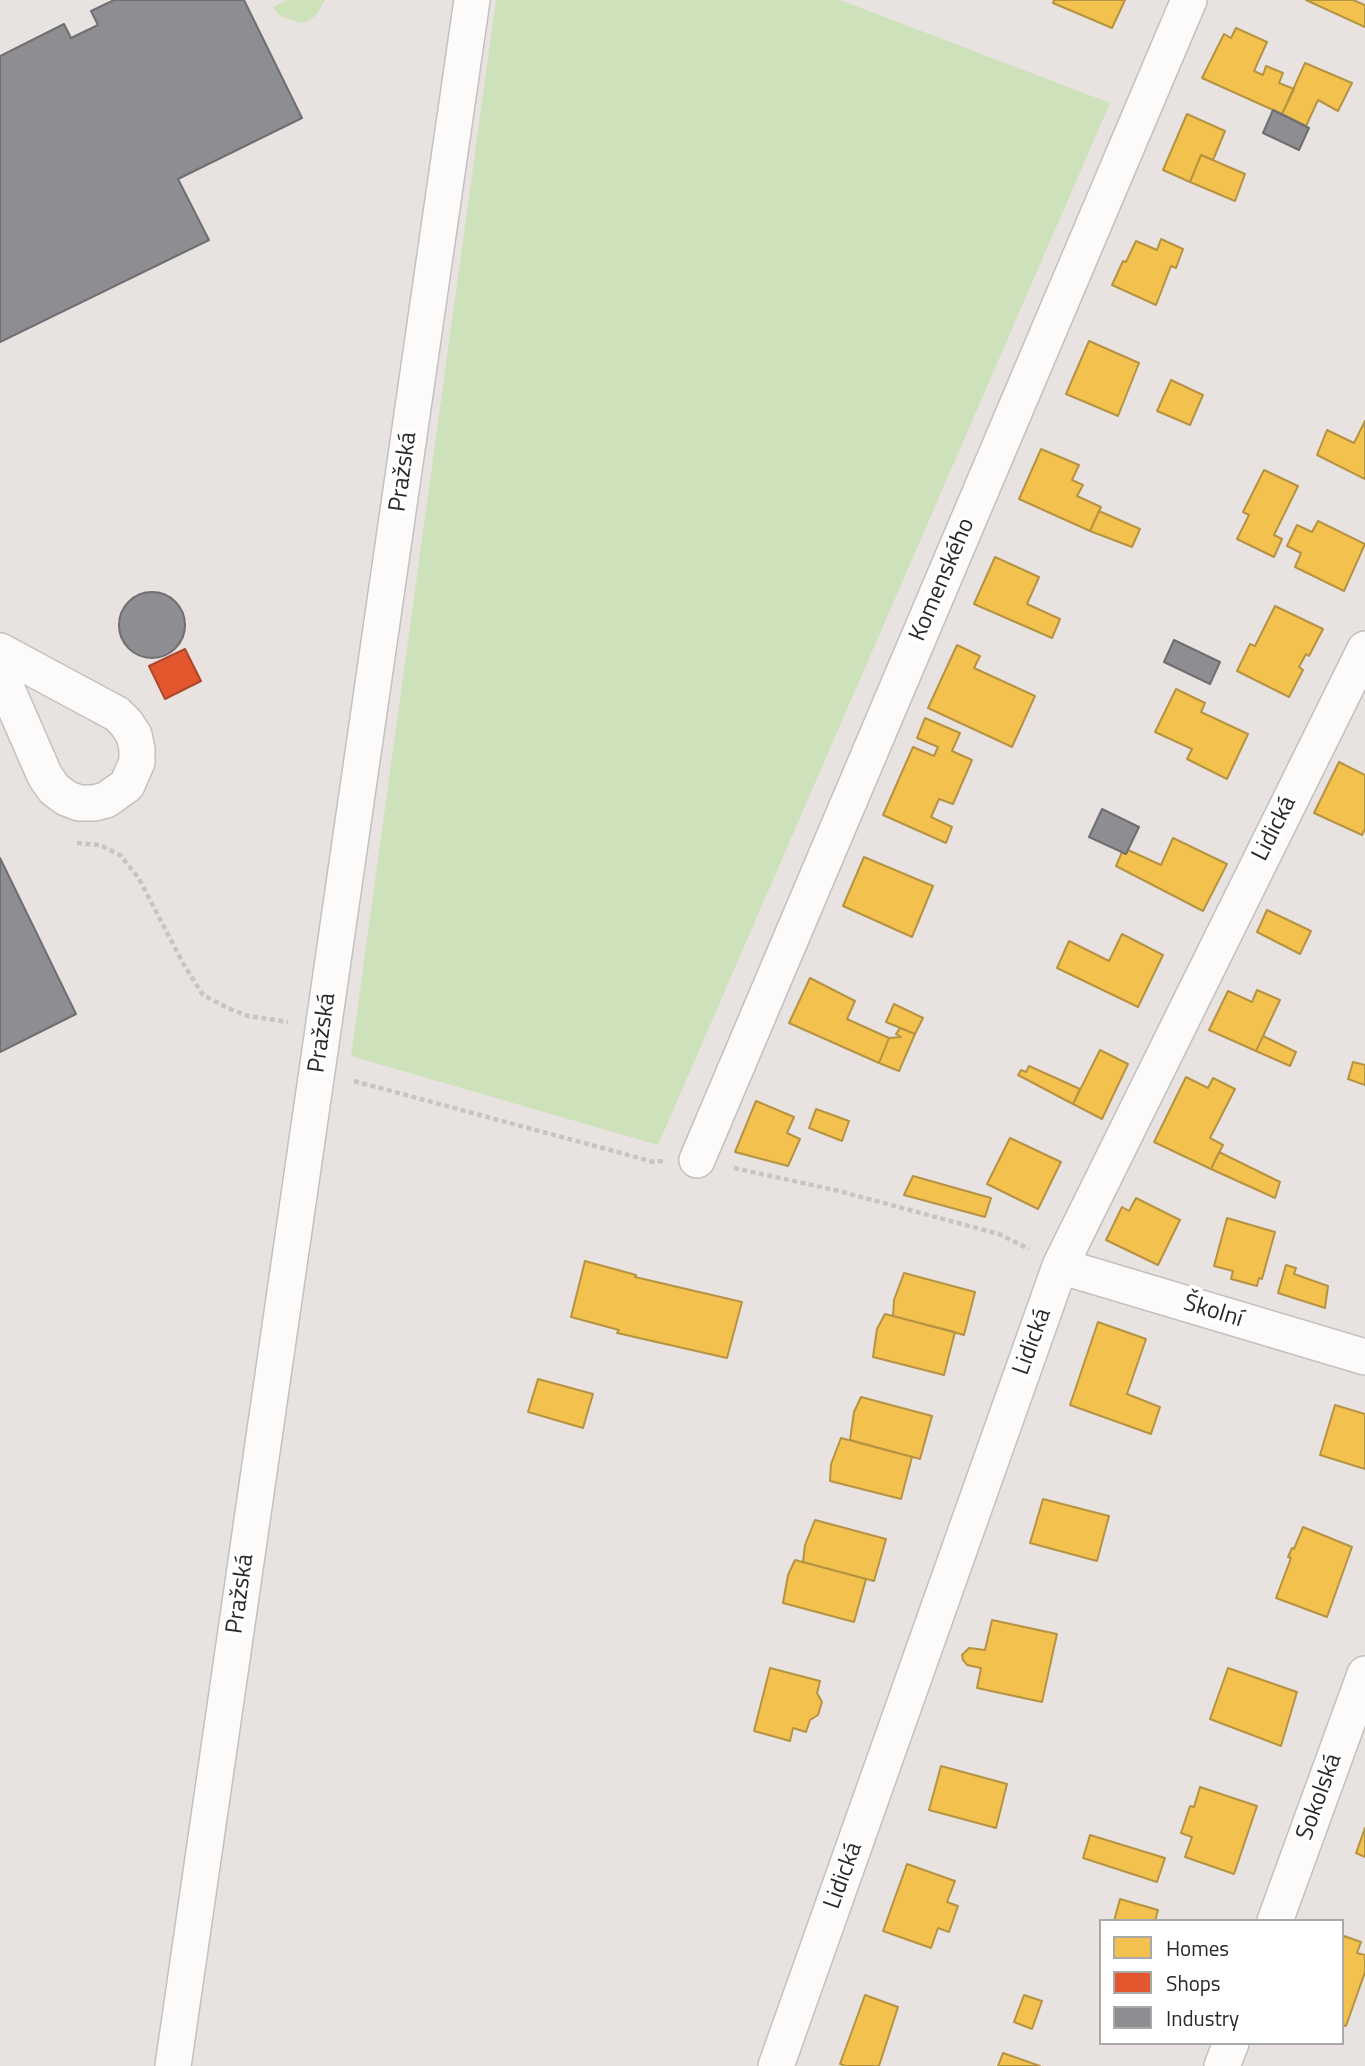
<!DOCTYPE html>
<html>
<head>
<meta charset="utf-8">
<style>
	body { margin:0 }
	#map { position:relative; width:1365px; height:2066px; overflow:hidden; background:#e8e3e0; font-family:"Titillium Web",sans-serif }
	canvas { display:block }
	.legend { position:absolute; left:1099px; top:1919px; width:245px; height:126px; box-sizing:border-box; background:#fff; border:2px solid #a9a9a9; margin:0; padding:9px 12px; list-style:none; font-size:21px; color:#292929 }
	.legend li { display:flex; align-items:center; gap:14px; height:35px }
	.legend b { width:35px; border:2px solid #a9a9a9 }
</style>
</head>
<body>
<div id="map">
<canvas width="1365" height="2066"></canvas>
<ul class="legend">
<li><b style="height:19px;background:#f2c14e"></b>Homes</li>
<li><b style="height:19px;background:#e4572e"></b>Shops</li>
<li><b style="height:19px;background:#8d8d92"></b>Industry</li>
</ul>
</div>
<script>
const ctx = document.querySelector('canvas').getContext('2d');
ctx.lineJoin = 'round';
function fillPath(path, color) {
  ctx.fillStyle = color;
  ctx.fill(path, 'evenodd');
}
function toPath(rows) {
  const path = new Path2D();
  for (const r of rows) {
    if (r.length === 3) {
      path.moveTo(r[0] + r[2], r[1]);
      path.arc(r[0], r[1], r[2], 0, 2 * Math.PI);
      continue;
    }
    path.moveTo(r[0], r[1]);
    for (let i = 2; i < r.length; i += 2) path.lineTo(r[i], r[i + 1]);
  }
  return path;
}
function trace(path, color, width, dash) {
  ctx.strokeStyle = color;
  ctx.lineWidth = width;
  ctx.lineCap = dash ? 'butt' : 'round';
  ctx.setLineDash(dash || []);
  ctx.stroke(path);
}
function drawText(font, color, halo, rows, align = 'center') {
  ctx.font = font + ' "Titillium Web",sans-serif';
  ctx.lineWidth = 7;
  ctx.setLineDash([]);
  ctx.textBaseline = 'middle';
  ctx.strokeStyle = halo;
  ctx.fillStyle = color;
  for (const [text, x, y, turn = 0] of rows) {
    ctx.save();
    ctx.translate(x, y);
    ctx.rotate((+turn || 0) * Math.PI / 180);
    ctx.textAlign = isNaN(turn) ? turn : align;
    if (halo) ctx.strokeText(text, 0, 0);
    ctx.fillText(text, 0, 0);
    ctx.restore();
  }
}
const green = toPath([
	[287,0,325,0,316,15,307,22,300,23,280,16,273,7],
	[496,0,840,0,1110,103,658,1145,351,1056]
]);
const homes = toPath([
	[1054,0,1125,0,1112,28,1053,3,1054,0],
	[1306,0,1353,0,1365,5,1365,27,1306,0],
	[1236,28,1267,42,1254,71,1263,75,1266,66,1283,73,1279,83,1294,89,1282,114,1202,78,1224,34,1231,38,1236,28],
	[1305,63,1352,83,1338,111,1318,100,1306,126,1282,114,1305,63],
	[1187,114,1225,131,1213,160,1201,155,1190,182,1163,170,1187,114],
	[1201,155,1245,174,1235,201,1190,182,1201,155],
	[1161,239,1183,249,1176,268,1171,266,1156,305,1112,285,1123,261,1126,262,1136,241,1157,250,1161,239],
	[1089,341,1139,363,1118,416,1066,394,1089,341],
	[1171,380,1203,395,1190,425,1157,411,1171,380],
	[1365,421,1365,479,1317,455,1327,430,1354,443,1365,421],
	[1041,449,1079,465,1072,480,1083,485,1077,496,1101,507,1090,531,1019,499,1041,449],
	[1264,470,1298,486,1274,535,1282,539,1274,557,1237,539,1249,515,1243,512,1264,470],
	[1099,511,1140,529,1132,547,1090,531,1099,511],
	[1318,521,1365,544,1344,591,1295,567,1301,553,1287,546,1297,525,1312,532,1318,521],
	[995,557,1039,577,1027,604,1060,619,1052,638,974,604,995,557],
	[1275,606,1323,629,1309,656,1306,654,1299,667,1303,670,1289,697,1237,671,1250,644,1255,646,1275,606],
	[957,645,980,656,974,668,1035,696,1012,747,928,708,957,645],
	[1176,689,1205,703,1201,712,1248,734,1227,779,1187,759,1192,749,1155,732,1176,689],
	[925,718,960,733,952,751,972,760,953,804,939,799,931,817,952,827,946,843,883,815,913,747,934,756,938,747,917,738,925,718],
	[1339,762,1365,775,1365,829,1362,835,1314,813,1339,762],
	[1173,838,1227,864,1203,911,1116,866,1122,852,1126,854,1128,850,1161,865,1173,838],
	[864,857,933,886,912,937,843,906,864,857],
	[1267,910,1311,931,1300,954,1257,932,1267,910],
	[1122,934,1163,955,1138,1007,1057,968,1069,941,1109,961,1122,934],
	[810,978,855,1001,847,1019,889,1038,879,1063,789,1023,810,978],
	[1257,990,1280,1000,1256,1051,1209,1030,1228,991,1252,1002,1257,990],
	[894,1004,923,1018,915,1034,886,1022,894,1004],
	[900,1028,915,1034,899,1071,879,1063,889,1038,901,1037,896,1034,900,1028],
	[1263,1036,1296,1052,1290,1066,1256,1051,1263,1036],
	[1100,1050,1128,1064,1102,1119,1073,1104,1100,1050],
	[1353,1062,1365,1065,1365,1085,1348,1079,1353,1062],
	[1029,1066,1080,1089,1073,1104,1018,1075,1021,1070,1026,1072,1029,1066],
	[1186,1077,1208,1088,1213,1078,1235,1089,1210,1138,1223,1145,1211,1169,1154,1142,1186,1077],
	[756,1101,794,1117,787,1133,800,1139,788,1166,735,1152,756,1101],
	[816,1109,849,1121,842,1141,809,1128,816,1109],
	[1010,1138,1061,1162,1038,1209,987,1184,1010,1138],
	[1219,1152,1280,1182,1275,1198,1211,1169,1219,1152],
	[913,1176,991,1198,985,1217,904,1195,913,1176],
	[1136,1198,1180,1220,1158,1265,1106,1240,1122,1207,1129,1211,1136,1198],
	[1227,1218,1275,1232,1262,1279,1259,1278,1257,1286,1231,1279,1233,1271,1214,1266,1227,1218],
	[585,1261,636,1275,635,1277,742,1302,727,1358,617,1333,619,1330,571,1317,585,1261],
	[1286,1265,1296,1268,1294,1274,1328,1286,1325,1308,1278,1293,1286,1265],
	[904,1273,975,1292,964,1335,893,1316,894,1300,904,1273],
	[885,1314,955,1332,944,1375,873,1357,877,1329,885,1314],
	[1098,1322,1146,1339,1127,1394,1160,1407,1151,1434,1070,1405,1098,1322],
	[538,1379,593,1394,583,1428,528,1412,538,1379],
	[861,1397,932,1416,920,1459,850,1440,854,1412,861,1397],
	[1335,1405,1365,1414,1365,1469,1320,1455,1335,1405],
	[841,1438,912,1457,901,1499,830,1481,831,1464,841,1438],
	[1043,1499,1109,1516,1097,1561,1030,1543,1043,1499],
	[815,1520,886,1539,874,1581,803,1562,805,1545,815,1520],
	[1303,1527,1352,1547,1327,1617,1276,1598,1291,1558,1288,1557,1292,1548,1294,1549,1303,1527],
	[795,1560,866,1579,854,1622,783,1603,788,1575,795,1560],
	[992,1620,1057,1634,1042,1702,977,1688,981,1668,967,1665,963,1660,962,1655,969,1648,985,1650,992,1620],
	[770,1668,820,1681,817,1693,822,1702,818,1715,810,1720,806,1732,793,1728,790,1741,754,1731,770,1668],
	[1228,1668,1297,1692,1281,1746,1210,1719,1228,1668],
	[941,1766,1007,1784,996,1828,929,1810,941,1766],
	[1200,1787,1257,1806,1234,1874,1185,1857,1192,1837,1181,1833,1190,1806,1194,1807,1200,1787],
	[1365,1828,1365,1857,1356,1853,1365,1828],
	[1090,1835,1165,1858,1157,1882,1083,1858,1090,1835],
	[907,1864,955,1881,947,1902,958,1906,949,1932,938,1928,931,1948,883,1931,907,1864],
	[1120,1899,1158,1910,1155,1921,1114,1921,1120,1899],
	[1344,1936,1361,1942,1357,1953,1365,1955,1365,1972,1346,2026,1342,2025,1342,1942,1344,1936],
	[865,1995,898,2007,879,2066,846,2066,840,2064,865,1995],
	[1024,1995,1042,2001,1032,2029,1014,2022,1024,1995],
	[1003,2053,1040,2066,998,2066,1003,2053]
]);
const shops = toPath([
	[185,649,201,681,165,699,149,666,185,649]
]);
const industry = toPath([
	[114,0,244,0,302,118,178,179,209,240,0,342,0,56,64,24,71,38,98,25,91,11,114,0],
	[1273,110,1309,128,1299,150,1263,133,1273,110],
	[152,625,33],
	[1174,640,1220,662,1210,684,1164,662,1174,640],
	[1102,809,1139,827,1126,854,1089,837,1102,809],
	[0,858,76,1014,0,1052,0,858]
]);
const path = toPath([
	[77,843,100,845,120,855,138,877,184,965,203,995,228,1008,248,1016,288,1022],
	[354,1081,654,1162,663,1161],
	[734,1168,835,1190,999,1234,1029,1249]
]);
const minor = toPath([
	[0,651,117,714,126,723,134,735,137,749,137,762,127,785,106,800,94,803,79,803,66,798,54,789,45,776,0,673],
	[697,1160,1189,0],
	[1060,1266,1365,1357],
	[1275,1921,1365,1674],
	[173,2066,472,0],
	[776,2066,1060,1266,1365,649],
	[1222,2066,1231,2043]
]);
const streetNames = [
	["Pražská",404,472,-82],
	["Komenského",943,580,-67],
	["Lidická",1275,829,-63],
	["Pražská",323,1033,-82],
	["Školní",1213,1312,17],
	["Lidická",1033,1342,-70],
	["Pražská",241,1594,-82],
	["Sokolská",1320,1797,-70],
	["Lidická",844,1876,-70]
];
fillPath(green, '#cde1ba');
fillPath(homes, '#f2c14e');
trace(homes, '#b69343', 2);
fillPath(shops, '#e4572e');
trace(shops, '#ac492c', 2);
fillPath(industry, '#8d8d92');
trace(industry, '#6f6f72', 2);
trace(minor, '#c2c0c1', 38);
trace(path, '#c6c5c5', 4.5, [5, 3.5]);
trace(minor, '#fcfbfa', 35);
drawText('24px', '#292929', '#fff', streetNames);
</script>
</body>
</html>
